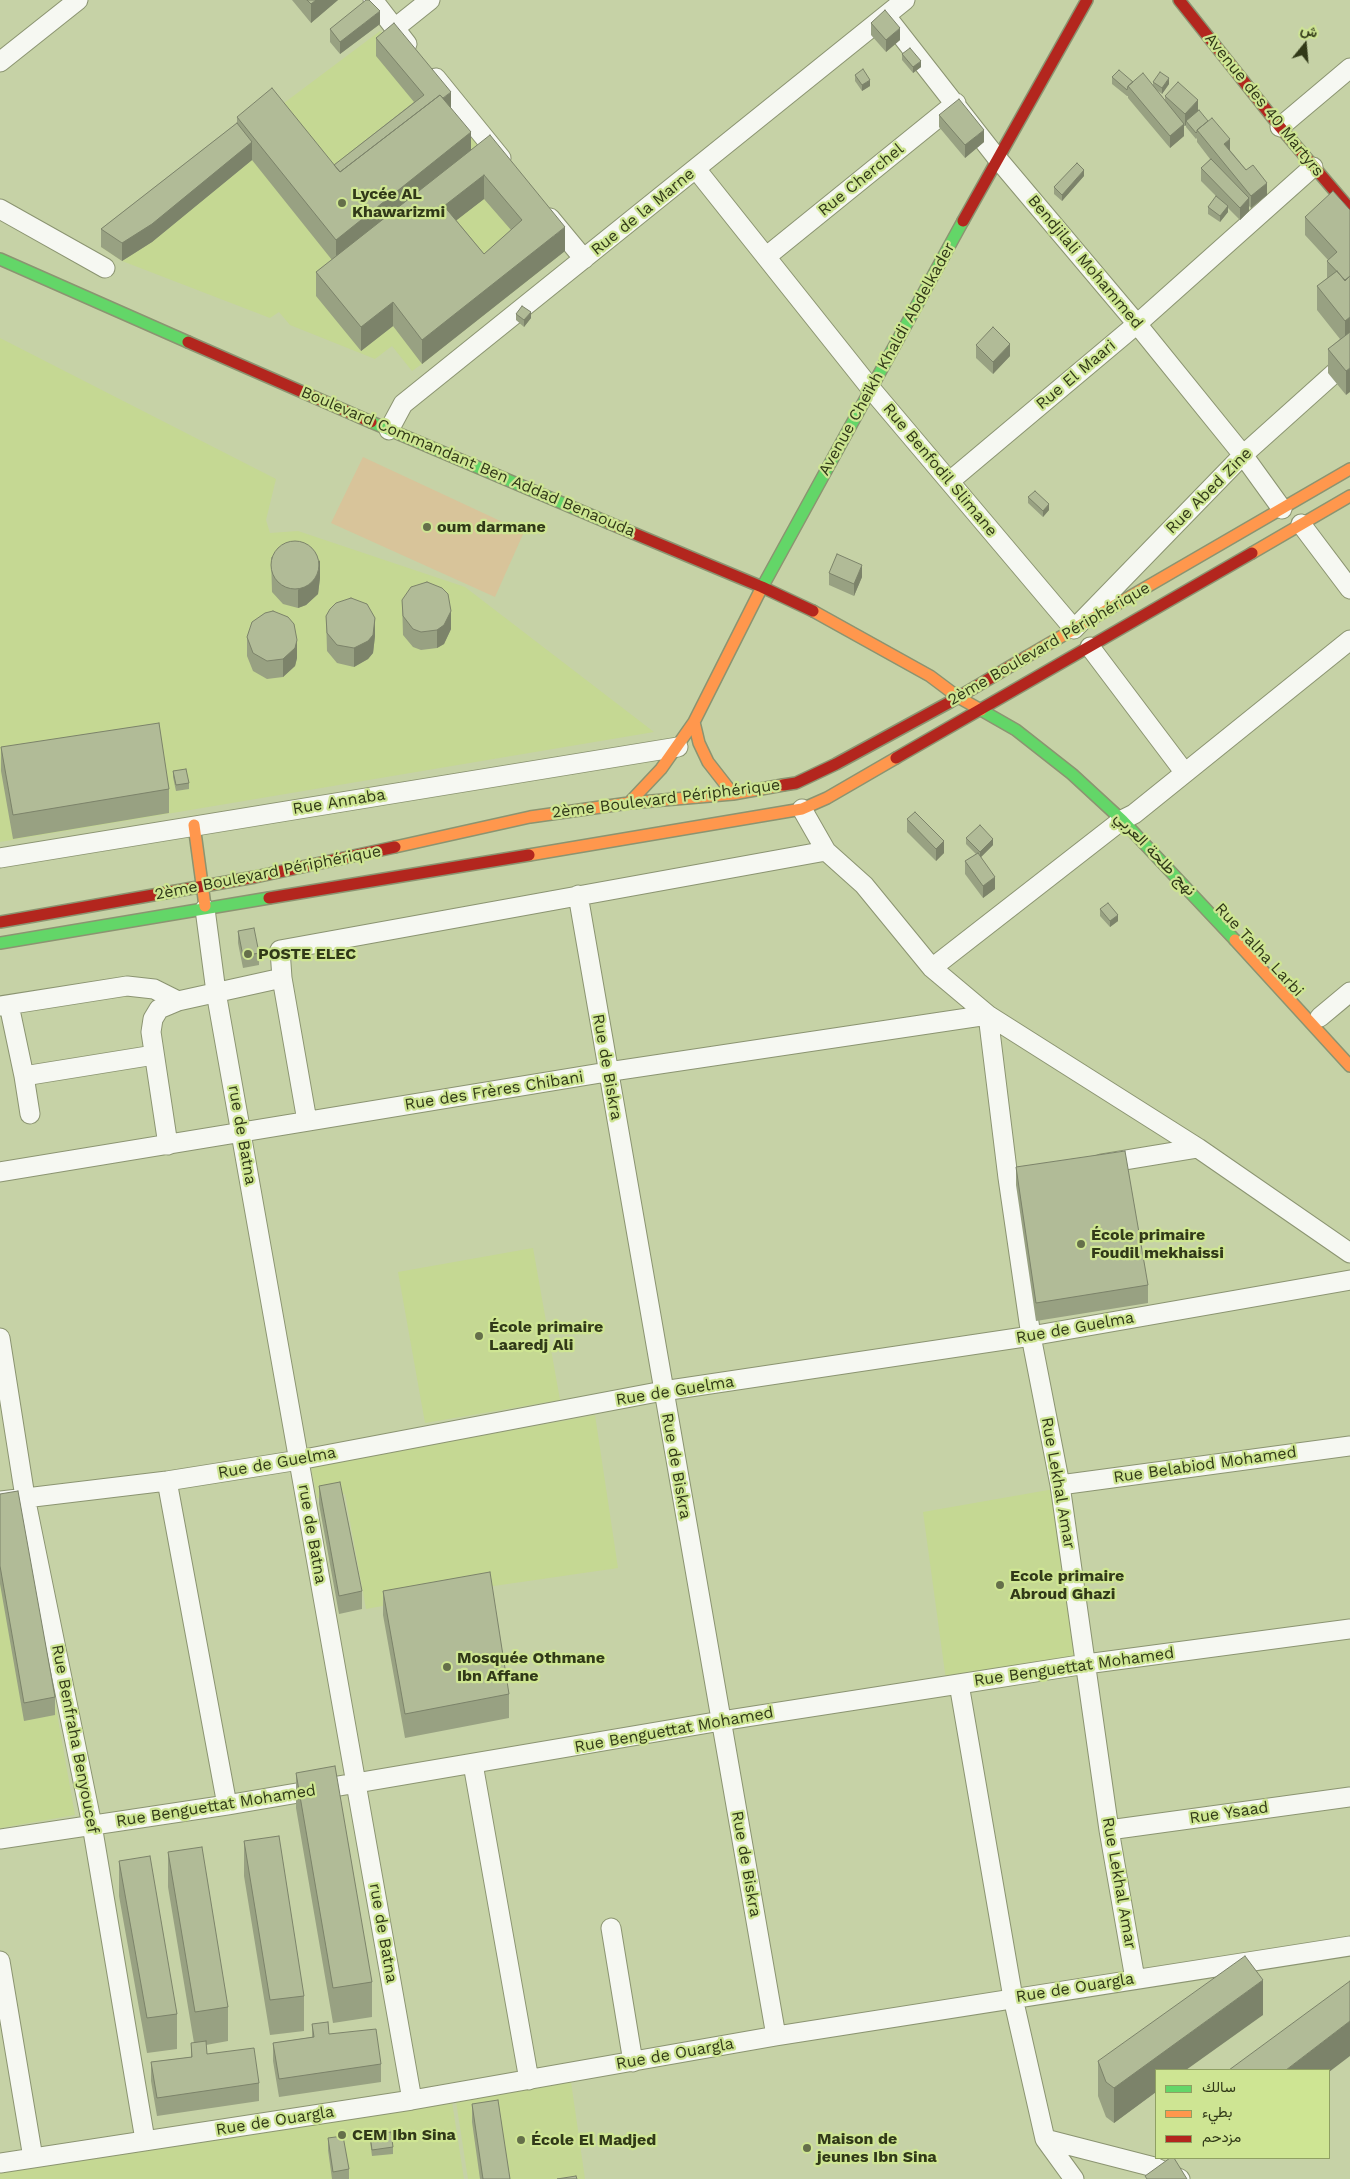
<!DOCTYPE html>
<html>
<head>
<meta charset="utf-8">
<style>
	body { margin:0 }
	#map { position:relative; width:1350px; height:2179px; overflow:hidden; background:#c6d2a6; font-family:"Work Sans",Vazirmatn,sans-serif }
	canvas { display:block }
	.legend { position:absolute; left:1155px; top:2069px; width:175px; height:90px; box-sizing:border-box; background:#cee593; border:1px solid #8fa062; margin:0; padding:6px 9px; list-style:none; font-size:15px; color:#313918 }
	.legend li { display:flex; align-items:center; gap:10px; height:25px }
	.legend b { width:25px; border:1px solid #8fa062 }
	.north { position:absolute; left:1280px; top:20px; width:50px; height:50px; -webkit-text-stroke:4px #cee593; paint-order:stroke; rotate:17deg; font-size:14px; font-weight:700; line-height:20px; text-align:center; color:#313918 }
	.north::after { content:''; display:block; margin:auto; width:18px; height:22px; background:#313918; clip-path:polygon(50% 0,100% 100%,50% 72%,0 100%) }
</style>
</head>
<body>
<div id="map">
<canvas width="1350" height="2179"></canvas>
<ul class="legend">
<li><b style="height:6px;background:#63d668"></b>سالك</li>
<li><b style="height:6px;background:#ff974d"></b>بطيء</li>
<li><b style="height:6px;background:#b3261e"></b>مزدحم</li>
</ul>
<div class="north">ش</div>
</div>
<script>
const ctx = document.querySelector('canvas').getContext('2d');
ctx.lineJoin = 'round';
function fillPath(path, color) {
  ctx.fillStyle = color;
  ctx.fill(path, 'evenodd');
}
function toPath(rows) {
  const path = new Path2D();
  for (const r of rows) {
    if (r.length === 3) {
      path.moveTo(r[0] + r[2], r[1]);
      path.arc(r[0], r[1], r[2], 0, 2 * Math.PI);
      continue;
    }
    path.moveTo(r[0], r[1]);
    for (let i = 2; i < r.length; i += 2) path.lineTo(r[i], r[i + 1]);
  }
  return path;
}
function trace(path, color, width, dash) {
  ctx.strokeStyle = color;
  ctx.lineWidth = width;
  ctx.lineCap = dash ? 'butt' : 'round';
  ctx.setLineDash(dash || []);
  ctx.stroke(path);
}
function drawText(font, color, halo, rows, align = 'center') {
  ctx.font = font + ' "Work Sans",Vazirmatn,sans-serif';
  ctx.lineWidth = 4.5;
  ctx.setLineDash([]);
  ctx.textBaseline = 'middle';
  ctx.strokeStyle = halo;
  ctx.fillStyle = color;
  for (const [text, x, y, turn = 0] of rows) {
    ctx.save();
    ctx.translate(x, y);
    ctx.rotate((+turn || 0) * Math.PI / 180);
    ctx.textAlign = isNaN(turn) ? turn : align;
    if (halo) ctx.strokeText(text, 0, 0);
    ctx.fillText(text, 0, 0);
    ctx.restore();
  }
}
const built = toPath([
	[380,31,394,41,565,251,422,364,412,371,392,346,375,359,290,325,279,312,270,318,122,261,101,247,272,112],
	[0,338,276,479,266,520,270,533,298,531,465,587,654,732,0,842],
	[533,1248,560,1400,425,1423,398,1272],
	[595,1415,618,1568,480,1588,366,1609,345,1494,317,1498,311,1467],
	[1054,1489,1076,1658,946,1680,923,1512],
	[20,1505,75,1815,0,1828,0,1509],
	[571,2082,585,2179,468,2179,456,2101],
	[452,2102,464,2179,0,2179,0,2168]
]);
const green = toPath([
	[363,457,524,532,495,597,331,523]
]);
const street = toPath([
	[373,0,407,44],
	[886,16,997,158,1137,324,1243,455,1282,509],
	[395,28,430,0],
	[0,62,78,0],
	[436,78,501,158],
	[1280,127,1350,68],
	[696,169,872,390,1074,629,1243,455,1350,359],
	[0,209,105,268],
	[550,218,584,259],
	[767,256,956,103],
	[389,430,403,404,905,0],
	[950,481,1137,324,1313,167],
	[1301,524,1350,589],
	[1090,647,1185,773],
	[802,809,826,851,864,885,932,968,988,1015,1198,1148,1350,1253],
	[0,858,678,747],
	[578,895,776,2036],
	[205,909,216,992,412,2100],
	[932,968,1122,820,1134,814,1350,640],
	[9,1005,24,1076,30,1114],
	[0,1006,127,986,154,989,178,1001],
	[1320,1017,1350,992],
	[24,1076,154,1055],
	[307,1121,282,978,280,950,826,851],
	[168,1145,151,1032,153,1019,159,1009,178,1001,282,978],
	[1101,1164,1198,1148],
	[0,1172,607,1072,988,1015,1008,1178,1031,1336,1060,1485,1109,1830,1135,1979],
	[0,1338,25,1497,92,1825,145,2140],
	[167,1481,227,1805],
	[1060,1485,1350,1446],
	[0,1501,167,1481,299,1460,663,1391,1031,1336,1350,1280],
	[959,1684,1013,1998,1045,2139,1074,2179],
	[473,1764,529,2080],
	[1109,1830,1350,1797],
	[0,1839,227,1805,721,1721,959,1684,1086,1664,1350,1629],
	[611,1928,633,2062],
	[0,1961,33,2158],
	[1045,2139,1154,2167,1180,2179],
	[0,2163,412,2100,776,2036,1350,1946]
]);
const fast = toPath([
	[0,259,188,342],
	[371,422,609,523],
	[759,593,963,221],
	[981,710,1016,730,1072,774,1122,820,1235,940],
	[0,943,269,898]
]);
const slow = toPath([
	[1252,553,1350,496],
	[813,611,930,676,958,697,981,710],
	[1026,657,1350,469],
	[694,722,699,743,708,762,733,794],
	[629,803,661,769,694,722,759,593],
	[194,825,205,906],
	[395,847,530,817,629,803,733,794,783,785],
	[529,855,802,809,827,798,896,758],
	[1235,940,1350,1066]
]);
const jam = toPath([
	[1179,0,1280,127,1350,209],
	[963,221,1087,0],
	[188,342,371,422],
	[609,523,762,587,813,611],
	[896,758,1252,553],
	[783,785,796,783,836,764,950,702,1026,657],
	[269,898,529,855],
	[0,922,255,877,395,847]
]);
const wall = toPath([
	[292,0,338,0,311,23],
	[871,23,900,40,886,52,871,35],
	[380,24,340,54,330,42,330,29],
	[376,38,451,108,471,150,565,251,422,364,393,326,361,351,316,296,316,272,332,260,252,160,152,242,122,261,101,247,101,229,237,123,237,117,334,165,414,102,376,56],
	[484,199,511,230,484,254,456,220],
	[902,54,921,67,913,73,902,60],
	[855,75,870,86,862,91,855,81],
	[1112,77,1153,85,1153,82,1169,84,1162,94,1157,90,1165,100,1165,96,1198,111,1267,195,1251,208,1249,206,1249,211,1240,220,1228,208,1228,212,1220,222,1208,214,1208,207,1217,197,1201,181,1201,168,1210,159,1197,142,1197,138,1196,139,1186,127,1186,125,1185,126,1184,126,1184,136,1170,148,1128,98,1128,96,1127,96,1112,84],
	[939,115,984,142,965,158,939,127],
	[1084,176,1062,201,1054,194,1054,187],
	[1350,210,1346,395,1328,373,1328,349,1340,339,1317,310,1317,286,1327,278,1327,261,1328,260,1305,235,1305,217],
	[516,314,531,318,524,327,516,320],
	[976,345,1010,356,993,374,976,358],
	[1028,497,1049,510,1043,517,1028,503],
	[271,557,320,578,318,594,306,605,298,608,283,604,272,592],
	[829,573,862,577,854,596,829,585],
	[402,600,451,629,444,644,437,648,421,650,413,647,403,635],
	[326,616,375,636,373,653,368,659,354,667,337,663,327,651],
	[247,637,297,658,295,666,283,677,267,679,253,671,247,656],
	[1,747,169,789,169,813,13,839,1,771],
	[173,771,189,783,189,789,176,791,173,777],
	[907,819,944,853,936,861,907,832],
	[966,838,993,845,981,857,995,889,983,898,965,874,965,861,976,854,966,844],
	[1100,909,1118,921,1110,927,1100,916],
	[238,931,259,953,259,965,243,968,238,943],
	[1016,1167,1148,1285,1148,1303,1036,1321,1016,1185],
	[319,1486,362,1591,362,1609,339,1614,319,1504],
	[0,1494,55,1697,55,1715,24,1721,0,1584],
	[383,1591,509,1694,509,1718,405,1738,383,1615],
	[296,1773,372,1982,372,2017,333,2023,296,1808],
	[244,1841,304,1996,304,2031,270,2035,244,1876],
	[168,1852,228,2007,228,2041,206,2045,207,2054,259,2083,259,2101,157,2116,151,2081,151,2062,191,2057,191,2043,194,2043,168,1887],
	[119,1861,177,2014,177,2049,147,2053,119,1896],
	[1263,2015,1156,2070,1156,2092,1114,2123,1106,2117,1098,2096,1098,2061],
	[312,2024,329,2034,381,2064,381,2082,279,2097,273,2061,273,2043,312,2037],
	[472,2104,510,2179,480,2179,472,2122],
	[370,2135,393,2147,393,2154,372,2156,370,2141],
	[328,2138,349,2169,349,2179,332,2179,328,2150]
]);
const shadedWall = toPath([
	[316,0,338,0,311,23,311,4],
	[380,11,380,24,340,54,340,42],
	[900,28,900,40,886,52,886,40],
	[921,61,921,67,913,73,913,67],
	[1169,78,1169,84,1162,94,1162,88],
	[870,80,870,86,862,91,862,85],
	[451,92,451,110,340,178],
	[1198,100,1198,112,1186,121,1186,125,1185,126,1185,114],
	[1184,124,1184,136,1170,148,1170,136],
	[984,130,984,142,965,158,965,145],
	[471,132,471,156,336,264,336,240],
	[1230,139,1230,152,1224,144],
	[252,142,252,160,152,242,122,261,122,243],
	[1084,170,1084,176,1062,201,1062,195],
	[484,175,484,199,444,230,444,206],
	[1267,183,1267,195,1251,208,1251,196],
	[1249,198,1249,211,1240,220,1240,208],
	[1228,206,1228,212,1220,222,1220,216],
	[565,227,565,251,422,364,422,340],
	[393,302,393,326,361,351,361,327],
	[531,312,531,318,524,327,524,320],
	[1350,317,1350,341,1345,345,1345,321],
	[1010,344,1010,356,993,374,993,362],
	[1350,368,1350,392,1346,395,1346,371],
	[1049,504,1049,510,1043,517,1043,511],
	[320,560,320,578,318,594,306,605,298,608,298,590],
	[862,565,862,577,854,596,854,584],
	[451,611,451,629,444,644,437,648,437,630],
	[375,618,375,636,373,653,368,659,354,667,354,648],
	[297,640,297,658,295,666,283,677,283,659],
	[993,839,993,845,980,858,980,852],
	[944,841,944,853,936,861,936,849],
	[995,877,995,889,983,898,983,886],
	[1118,915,1118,921,1110,927,1110,921],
	[1263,1980,1263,2015,1186,2070,1156,2070,1156,2092,1114,2123,1114,2088],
	[1350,2021,1350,2056,1329,2072,1329,2070,1286,2070]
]);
const building = toPath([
	[307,0,316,0,311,4,307,0],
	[366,0,369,0,380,11,340,42,330,29,366,0],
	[885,10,900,28,886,40,871,23,885,10],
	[394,23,451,92,443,98,440,95,340,172,334,165,424,95,376,38,394,23],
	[910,48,921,61,913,67,902,54,910,48],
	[863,69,870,80,862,85,855,75,863,69],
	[1119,70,1133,82,1128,86,1127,90,1112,77,1119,70],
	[1160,72,1169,78,1162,88,1153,82,1160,72],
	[1143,73,1184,124,1170,136,1128,86,1143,73],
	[1178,82,1198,100,1185,114,1165,96,1178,82],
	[272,88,340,172,440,95,471,132,336,240,237,117,272,88],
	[959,99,984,130,965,145,939,115,959,99],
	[1199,110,1208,121,1197,130,1197,132,1196,133,1186,121,1199,110],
	[1212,118,1230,139,1224,144,1246,170,1253,165,1267,183,1251,196,1197,130,1212,118],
	[237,123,252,142,152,224,122,243,101,229,237,123],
	[490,135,565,227,422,340,393,302,361,327,316,272,490,135],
	[484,175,522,220,484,254,444,206,484,175],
	[1211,159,1249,198,1240,208,1201,168,1211,159],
	[1077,163,1084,170,1062,195,1054,187,1077,163],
	[1333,191,1350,210,1350,276,1345,280,1327,261,1337,252,1305,217,1333,191],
	[1216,196,1228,206,1220,216,1208,207,1216,196],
	[1337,271,1345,281,1350,276,1350,317,1345,321,1317,286,1337,271],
	[522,306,531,312,524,320,516,314,522,306],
	[993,327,1010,344,993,362,976,345,993,327],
	[1350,332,1350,368,1346,371,1328,349,1350,332],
	[1035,491,1049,504,1043,511,1028,497,1035,491],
	[295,565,24],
	[837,554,862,565,854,584,829,573,837,554],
	[427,582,442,588,448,594,451,611,444,625,437,630,421,632,413,629,403,616,402,600,411,587,427,582],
	[351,598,367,604,375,618,373,635,368,641,354,648,337,645,327,633,326,616,330,609,336,603,351,598],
	[273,611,288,617,294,624,297,640,295,648,283,659,267,661,253,653,247,637,252,622,265,613,273,611],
	[159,723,169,789,13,815,1,747,159,723],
	[186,769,189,783,176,785,173,771,186,769],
	[915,812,944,841,936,849,907,819,915,812],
	[980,825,993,839,980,852,966,838,980,825],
	[978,853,995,877,983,886,965,861,978,853],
	[1108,903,1118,915,1110,921,1100,909,1108,903],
	[254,928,259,953,243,956,238,931,254,928],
	[1125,1151,1148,1285,1036,1303,1016,1167,1125,1151],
	[340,1482,362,1591,339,1596,319,1486,340,1482],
	[18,1491,55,1697,24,1703,0,1566,0,1494,18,1491],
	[490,1572,509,1694,405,1714,383,1591,490,1572],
	[335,1766,372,1982,333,1988,296,1773,335,1766],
	[279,1836,304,1996,270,2000,244,1841,279,1836],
	[202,1847,228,2007,195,2012,168,1852,202,1847],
	[150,1856,177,2014,147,2018,119,1861,150,1856],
	[1245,1956,1263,1980,1114,2088,1106,2082,1098,2061,1245,1956],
	[1350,1981,1350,2021,1286,2070,1229,2070,1350,1981],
	[328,2022,329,2034,376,2029,381,2064,279,2079,273,2043,314,2037,312,2024,328,2022],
	[206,2041,207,2054,254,2048,259,2083,157,2098,151,2062,192,2057,191,2043,206,2041],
	[498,2100,510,2179,483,2179,472,2104,498,2100],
	[391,2132,393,2147,372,2150,370,2135,391,2132],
	[343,2136,349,2169,333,2172,328,2138,343,2136],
	[1170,2158,1174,2158,1187,2179,1147,2179,1145,2176,1170,2158],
	[576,2176,577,2179,557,2179,576,2176]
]);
const markers = [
	[342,203,5,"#656f4a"],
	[427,527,5,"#656f4a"],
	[248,954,5,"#656f4a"],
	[1081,1244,5,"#656f4a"],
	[479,1336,5,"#656f4a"],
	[1000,1585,5,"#656f4a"],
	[447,1667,5,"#656f4a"],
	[342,2135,5,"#656f4a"],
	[521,2140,5,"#656f4a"],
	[807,2148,5,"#656f4a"]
];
const streetNames = [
	["Avenue des 40 Martyrs",1264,105,51],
	["Rue Cherchel",861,180,-39],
	["Rue de la Marne",643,212,-39],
	["Bendjilali Mohammed",1085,262,50],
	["Avenue Cheïkh Khaldi Abdelkader",887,359,-61],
	["Rue El Maari",1076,375,-40],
	["Boulevard Commandant Ben Addad Benaouda",468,462,23],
	["Rue Benfodil Slimane",940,470,50],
	["Rue Abed Zine",1209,491,-45],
	["2ème Boulevard Périphérique",1049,644,-30],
	["2ème Boulevard Périphérique",666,799,-7],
	["Rue Annaba",339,802,-9],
	["نهج طلحة العربي",1155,854,46],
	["2ème Boulevard Périphérique",268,873,-11],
	["Rue Talha Larbi",1259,950,47],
	["Rue de Biskra",607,1067,80],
	["Rue des Frères Chibani",494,1091,-9],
	["rue de Batna",242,1135,80],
	["Rue de Guelma",1075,1328,-10],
	["Rue de Guelma",675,1391,-9],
	["Rue de Guelma",277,1463,-10],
	["Rue Belabiod Mohamed",1205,1465,-8],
	["Rue de Biskra",676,1466,80],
	["Rue Lekhal Amar",1058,1483,80],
	["rue de Batna",312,1534,80],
	["Rue Benguettat Mohamed",1074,1667,-8],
	["Rue Benguettat Mohamed",674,1730,-10],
	["Rue Benfraha Benyoucef",75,1739,79],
	["Rue Benguettat Mohamed",216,1806,-9],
	["Rue Ysaad",1229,1813,-8],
	["Rue de Biskra",746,1864,80],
	["Rue Lekhal Amar",1119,1883,80],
	["rue de Batna",383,1933,80],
	["Rue de Ouargla",1075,1988,-9],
	["Rue de Ouargla",675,2054,-10],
	["Rue de Ouargla",275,2121,-9]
];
const poiNames = [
	["Lycée AL",352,194],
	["Khawarizmi",352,212],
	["oum darmane",437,527],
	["POSTE ELEC",258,954],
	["École primaire",1091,1235],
	["Foudil mekhaissi",1091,1253],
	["École primaire",489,1327],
	["Laaredj Ali",489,1345],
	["Ecole primaire",1010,1576],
	["Abroud Ghazi",1010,1594],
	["Mosquée Othmane",457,1658],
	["Ibn Affane",457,1676],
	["CEM Ibn Sina",352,2135],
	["Maison de",817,2139],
	["jeunes Ibn Sina",817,2157],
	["École El Madjed",531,2140]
];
fillPath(built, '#c5d893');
fillPath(green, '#d8c49a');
trace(street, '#8b9471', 21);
trace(fast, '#8b9471', 14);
trace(slow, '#8b9471', 14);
trace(jam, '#8b9471', 14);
trace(street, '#f6f8f2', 19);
trace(fast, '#63d668', 11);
trace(slow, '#ff974d', 11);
trace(jam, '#b3261e', 11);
fillPath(wall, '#98a182');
fillPath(shadedWall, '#7c836a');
fillPath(building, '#b1bb97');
trace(building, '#7c836a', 1);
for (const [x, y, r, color] of markers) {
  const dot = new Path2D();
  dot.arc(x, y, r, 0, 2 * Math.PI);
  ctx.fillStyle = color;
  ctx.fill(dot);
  trace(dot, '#cee593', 2);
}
drawText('16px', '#313918', '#cee593', streetNames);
drawText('bold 16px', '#313918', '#cee593', poiNames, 'left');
</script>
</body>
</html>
